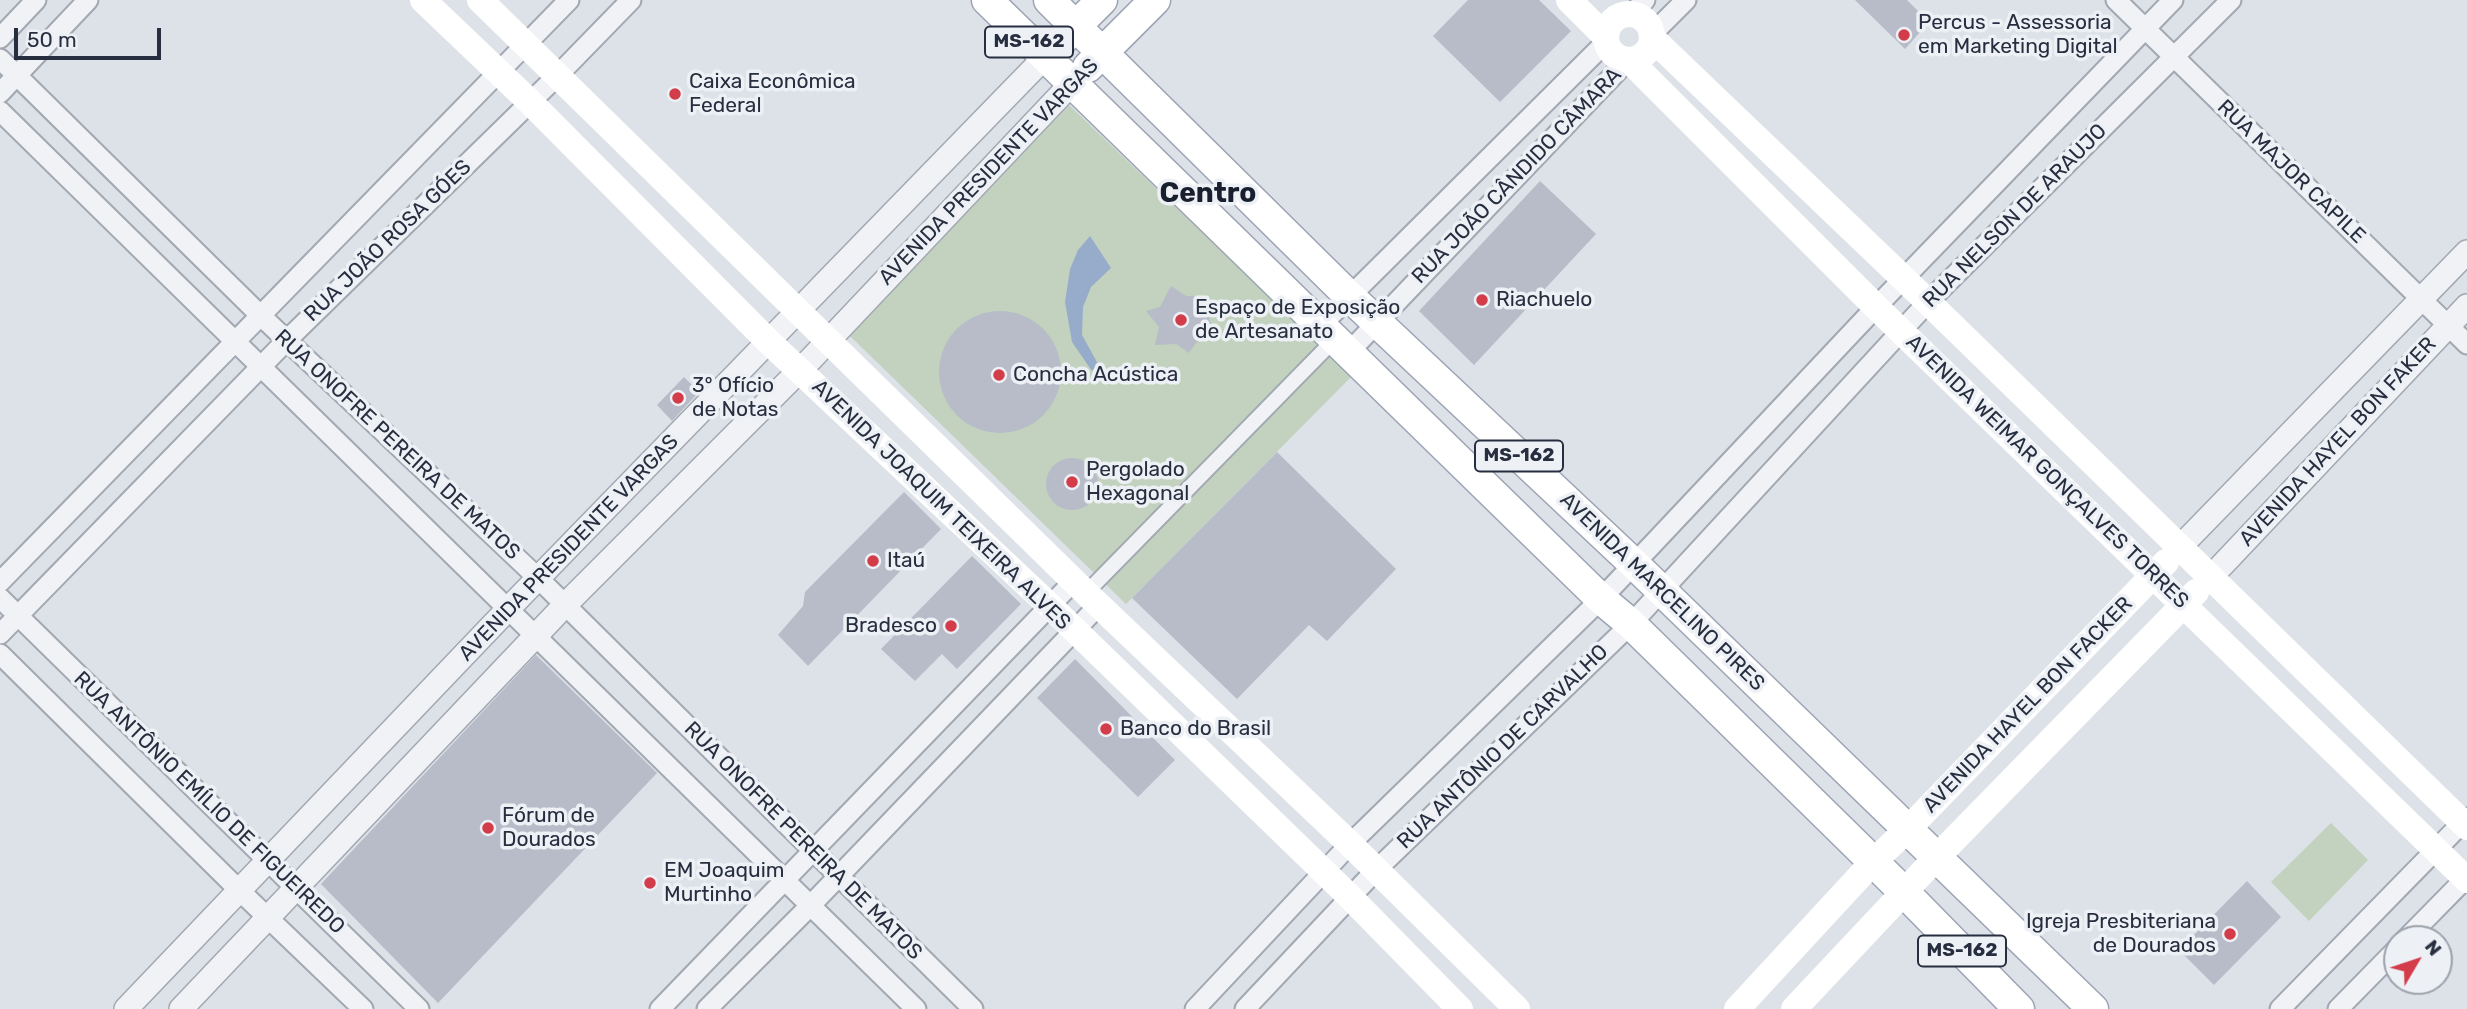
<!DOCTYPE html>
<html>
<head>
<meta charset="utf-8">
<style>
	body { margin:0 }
	#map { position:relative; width:2467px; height:1009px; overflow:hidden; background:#dde1e8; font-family:Rubik,sans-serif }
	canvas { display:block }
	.north { position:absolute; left:2383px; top:925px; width:70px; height:70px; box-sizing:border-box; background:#edf0f5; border:2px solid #9da2ac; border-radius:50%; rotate:51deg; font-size:19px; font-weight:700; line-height:28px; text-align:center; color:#262e3f }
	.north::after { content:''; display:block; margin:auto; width:24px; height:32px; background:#d33c49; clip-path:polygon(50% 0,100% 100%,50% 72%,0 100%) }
	.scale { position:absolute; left:14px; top:28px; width:147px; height:32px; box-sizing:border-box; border:4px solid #262e3f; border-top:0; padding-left:9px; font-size:21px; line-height:24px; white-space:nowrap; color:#262e3f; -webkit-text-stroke:5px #edf0f5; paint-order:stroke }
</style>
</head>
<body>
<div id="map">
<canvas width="2467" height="1009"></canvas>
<div class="north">N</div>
<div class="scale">50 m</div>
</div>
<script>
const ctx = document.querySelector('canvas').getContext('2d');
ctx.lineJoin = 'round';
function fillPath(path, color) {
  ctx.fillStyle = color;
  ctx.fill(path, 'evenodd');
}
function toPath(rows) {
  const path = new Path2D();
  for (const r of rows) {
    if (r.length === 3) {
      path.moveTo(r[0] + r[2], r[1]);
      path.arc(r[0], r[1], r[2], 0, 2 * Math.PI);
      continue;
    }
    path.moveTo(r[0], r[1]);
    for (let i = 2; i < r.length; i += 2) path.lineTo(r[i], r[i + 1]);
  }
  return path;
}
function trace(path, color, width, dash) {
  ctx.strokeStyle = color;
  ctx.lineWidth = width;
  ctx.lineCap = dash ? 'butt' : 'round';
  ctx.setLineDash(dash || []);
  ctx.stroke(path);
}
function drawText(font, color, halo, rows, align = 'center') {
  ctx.font = font + ' Rubik,sans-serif';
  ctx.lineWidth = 7;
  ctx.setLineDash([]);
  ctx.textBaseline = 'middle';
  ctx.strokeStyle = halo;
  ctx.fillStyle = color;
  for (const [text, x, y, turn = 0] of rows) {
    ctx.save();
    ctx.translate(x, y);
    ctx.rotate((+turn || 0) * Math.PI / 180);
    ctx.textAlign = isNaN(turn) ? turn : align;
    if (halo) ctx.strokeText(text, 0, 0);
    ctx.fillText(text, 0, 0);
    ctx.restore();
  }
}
const green = toPath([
	[1069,105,1352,376,1126,604,850,336],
	[2331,823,2368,860,2309,921,2271,882]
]);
const water = toPath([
	[1090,236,1111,268,1091,287,1083,307,1082,335,1098,364,1092,371,1072,342,1065,302,1070,269,1078,250]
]);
const building = toPath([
	[1468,0,1539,0,1571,31,1500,102,1433,36],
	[1855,0,1907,0,1929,22,1905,49],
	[1540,181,1596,234,1474,365,1419,311],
	[1171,286,1186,296,1205,296,1205,309,1214,330,1196,343,1189,353,1176,344,1155,345,1159,327,1146,311,1160,307],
	[1000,372,61],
	[684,377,699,392,672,421,657,405],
	[1277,452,1396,569,1327,641,1309,625,1237,699,1132,598],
	[1072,484,26],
	[904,492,941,529,808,666,778,635,803,606,805,592],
	[972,556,1021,604,957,669,942,654,915,681,881,649],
	[536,655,657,773,438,1003,321,884],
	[1075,659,1175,760,1138,797,1037,698],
	[2247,881,2281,917,2214,985,2179,950]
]);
const pedestrian = toPath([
	[1086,593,1335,339]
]);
const minor = toPath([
	[2116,0,2467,344],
	[1632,14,1645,0],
	[1652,34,1686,0],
	[0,38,36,0],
	[0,59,260,315,539,579,973,1009],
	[0,93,88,0],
	[0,111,916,1009],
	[1320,326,1606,42],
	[1349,352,1627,61],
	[0,582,569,0],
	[0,598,419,1009],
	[0,634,287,340,557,76,631,0],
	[0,654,240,891,363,1009],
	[2406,939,2467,877],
	[660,1009,1074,581],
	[707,1009,810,906,1099,605],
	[1195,1009,1350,844,1601,599,1876,307,2173,0],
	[1245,1009,1376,870,1631,624,1928,302,2231,0],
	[2280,1009,2467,818],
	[2338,1009,2397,949]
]);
const tertiary = toPath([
	[2179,548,2467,252],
	[2210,578,2467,306],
	[126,1009,509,608,1045,57],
	[181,1009,565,605,811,359,1072,83]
]);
const secondary = toPath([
	[423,0,530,102,769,342,1050,606,1350,897,1460,1009],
	[480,0,1086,593,1350,844,1517,1009],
	[1569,0,1605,36],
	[1629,37,23],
	[1653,39,1928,302,2467,827],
	[1630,61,1876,307,2467,880],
	[1737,1009,1873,862,1909,828,2166,562],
	[1794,1009,1937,857,2196,592]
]);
const primary = toPath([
	[987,0,1601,599,1631,624,1905,893,2019,1009],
	[1049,0,1349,296,1633,563,2093,1009],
	[1045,57,1102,0],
	[1088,67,1155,0]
]);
const markers = [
	[1904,35,7,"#d33c49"],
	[675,94,7,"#d33c49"],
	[1482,300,7,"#d33c49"],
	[1181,320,7,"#d33c49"],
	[999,375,7,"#d33c49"],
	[678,398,7,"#d33c49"],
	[1072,482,7,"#d33c49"],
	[873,561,7,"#d33c49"],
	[951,626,7,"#d33c49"],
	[1106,729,7,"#d33c49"],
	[488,828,7,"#d33c49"],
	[650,883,7,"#d33c49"],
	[2230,934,7,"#d33c49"]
];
const shields = [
	[1029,42,88],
	[1519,456,88],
	[1962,951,88]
];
const shieldNames = [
	["MS-162",1029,42],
	["MS-162",1519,456],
	["MS-162",1962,951]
];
const poiNames = [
	["Percus - Assessoria",1918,23],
	["em Marketing Digital",1918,47],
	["Caixa Econômica",689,82],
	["Federal",689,106],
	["Riachuelo",1496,300],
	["Espaço de Exposição",1195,308],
	["de Artesanato",1195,332],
	["Concha Acústica",1013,375],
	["3° Ofício",692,386],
	["de Notas",692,410],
	["Pergolado",1086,470],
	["Hexagonal",1086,494],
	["Itaú",887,561],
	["Bradesco",937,626,"right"],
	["Banco do Brasil",1120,729],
	["Fórum de",502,816],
	["Dourados",502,840],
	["EM Joaquim",664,871],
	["Murtinho",664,895],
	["Igreja Presbiteriana",2216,922,"right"],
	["de Dourados",2216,946,"right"]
];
const streetNames = [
	["AVENIDA PRESIDENTE VARGAS",989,172,-46],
	["RUA MAJOR CAPILE",2291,172,44],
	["RUA JOÃO CÂNDIDO CÂMARA",1517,176,-46],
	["RUA NELSON DE ARAUJO",2015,216,-45],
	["RUA JOÃO ROSA GÓES",388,241,-44],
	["AVENIDA HAYEL BON FAKER",2338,442,-47],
	["RUA ONOFRE PEREIRA DE MATOS",397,445,43],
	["AVENIDA WEIMAR GONÇALVES TORRES",2047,472,44],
	["AVENIDA JOAQUIM TEIXEIRA ALVES",941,505,44],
	["AVENIDA PRESIDENTE VARGAS",569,548,-46],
	["AVENIDA MARCELINO PIRES",1662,592,44],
	["AVENIDA HAYEL BON FACKER",2028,705,-46],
	["RUA ANTÔNIO DE CARVALHO",1503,747,-44],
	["RUA ANTÔNIO EMÍLIO DE FIGUEIREDO",209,803,44],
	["RUA ONOFRE PEREIRA DE MATOS",803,841,45]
];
const districtNames = [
	["Centro",1208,194]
];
fillPath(green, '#c2d2be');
fillPath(water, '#96acca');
fillPath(building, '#b7bcc8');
trace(pedestrian, '#a2a8b2', 18);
trace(minor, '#a2a8b2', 23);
trace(tertiary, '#a2a8b2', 26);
trace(primary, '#9ca4b4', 33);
trace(pedestrian, '#f0f2f6', 14);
trace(minor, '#f0f2f6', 19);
trace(tertiary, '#f0f2f6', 23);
trace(secondary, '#fff', 26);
trace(primary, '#fff', 30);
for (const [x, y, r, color] of markers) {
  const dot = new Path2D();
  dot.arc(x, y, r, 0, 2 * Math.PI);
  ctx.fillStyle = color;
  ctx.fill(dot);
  trace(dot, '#edf0f5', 2.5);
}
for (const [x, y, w] of shields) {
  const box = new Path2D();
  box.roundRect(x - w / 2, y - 15.5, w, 31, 5);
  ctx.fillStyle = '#edf0f5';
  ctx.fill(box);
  trace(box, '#262e3f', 2);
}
drawText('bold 19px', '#262e3f', null, shieldNames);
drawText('21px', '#262e3f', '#edf0f5', poiNames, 'left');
drawText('21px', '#262e3f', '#edf0f5', streetNames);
drawText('bold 28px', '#181f2f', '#edf0f5', districtNames);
</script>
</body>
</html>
